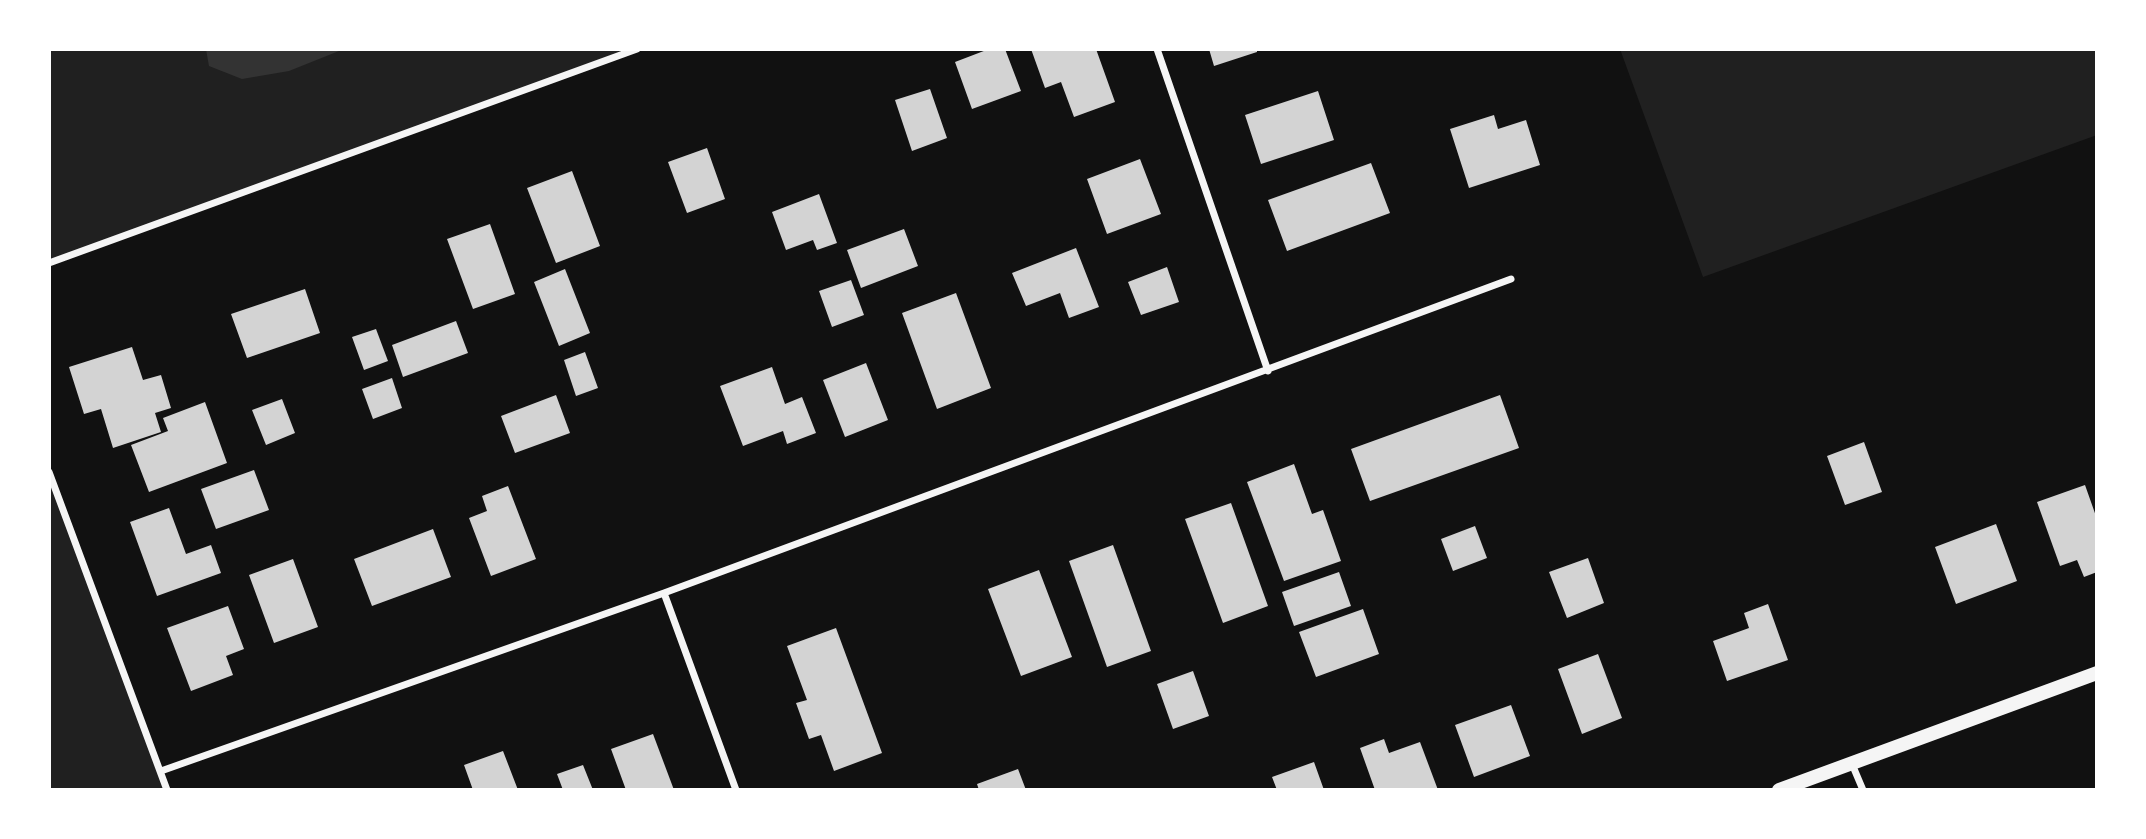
<!DOCTYPE html>
<html>
<head>
<meta charset="utf-8">
<style>
	body { margin:0 }
	#map { position:relative; width:2146px; height:839px; overflow:hidden; background:#111; font-family:Rubik,sans-serif }
	canvas { display:block }
	.frame { position:absolute; inset:0; border:51px solid #fff; pointer-events:none }
</style>
</head>
<body>
<div id="map">
<canvas width="2146" height="839"></canvas>
<div class="frame"></div>
</div>
<script>
const ctx = document.querySelector('canvas').getContext('2d');
ctx.lineJoin = 'round';
function fillPath(path, color) {
  ctx.fillStyle = color;
  ctx.fill(path, 'evenodd');
}
function toPath(rows) {
  const path = new Path2D();
  for (const r of rows) {
    path.moveTo(r[0], r[1]);
    for (let i = 2; i < r.length; i += 2) path.lineTo(r[i], r[i + 1]);
  }
  return path;
}
function trace(path, color, width, dash) {
  ctx.strokeStyle = color;
  ctx.lineWidth = width;
  ctx.lineCap = dash ? 'butt' : 'round';
  ctx.setLineDash(dash || []);
  ctx.stroke(path);
}
const green = toPath([
	[49,49,637,49,49,263],
	[1620,49,2097,49,2097,135,1703,277],
	[49,472,167,790,49,790]
]);
const water = toPath([
	[206,49,344,49,289,71,242,79,209,66]
]);
const building = toPath([
	[989,49,1005,49,1021,91,972,109,955,62],
	[1031,49,1096,49,1115,102,1074,117,1061,82,1045,88],
	[1209,49,1257,49,1257,52,1214,66],
	[930,89,947,138,912,151,895,100],
	[1318,91,1334,140,1261,164,1245,115],
	[1494,115,1498,129,1526,120,1540,165,1469,188,1450,129],
	[707,148,725,199,687,213,668,162],
	[1140,159,1161,214,1107,234,1087,179],
	[1371,163,1390,213,1287,251,1268,200],
	[572,171,600,246,556,263,527,188],
	[819,194,837,243,817,250,813,240,786,250,772,212],
	[490,224,515,294,473,309,447,239],
	[904,229,918,266,861,288,847,250],
	[1076,248,1099,307,1069,318,1060,293,1026,306,1012,273],
	[1167,267,1179,302,1141,315,1128,282],
	[565,269,590,333,559,346,534,282],
	[851,280,864,315,832,327,819,291],
	[305,289,320,333,247,358,231,314],
	[956,293,991,388,937,409,902,313],
	[456,321,468,353,403,377,392,345],
	[376,329,388,361,364,370,352,337],
	[132,347,143,380,161,375,171,408,155,413,161,432,113,448,101,409,84,414,69,367],
	[585,352,598,388,576,396,564,360],
	[866,363,888,420,845,437,823,380],
	[772,367,785,404,802,397,816,433,787,444,783,431,743,446,720,386],
	[392,378,402,408,373,419,362,389],
	[556,395,570,433,515,453,501,416],
	[1500,395,1519,448,1370,501,1351,449],
	[282,399,295,433,266,445,252,410],
	[205,402,227,463,149,492,131,445,168,431,163,418],
	[1864,442,1882,492,1845,505,1827,456],
	[1294,464,1312,514,1323,510,1341,561,1284,581,1247,482],
	[254,470,269,510,216,529,201,489],
	[2085,485,2097,519,2097,572,2084,577,2077,560,2060,566,2037,502],
	[508,486,536,559,491,576,469,518,487,511,482,496],
	[1231,503,1268,606,1223,623,1185,519],
	[169,508,186,554,211,545,221,573,157,596,130,522],
	[1996,524,2017,581,1956,604,1935,547],
	[1475,526,1487,558,1453,571,1441,539],
	[433,529,451,577,372,606,354,559],
	[1113,545,1151,651,1107,667,1069,561],
	[1588,558,1604,603,1567,618,1549,572],
	[293,559,318,627,274,643,249,575],
	[1039,570,1072,657,1021,676,988,589],
	[1339,572,1351,606,1294,626,1282,592],
	[1768,604,1788,660,1727,681,1713,641,1749,628,1744,613],
	[228,606,244,649,226,656,233,675,191,691,167,628],
	[1363,609,1379,654,1316,677,1299,632],
	[836,628,882,753,834,771,821,735,809,739,796,703,807,700,787,646],
	[1598,654,1622,718,1582,734,1558,669],
	[1193,671,1209,716,1173,729,1157,684],
	[1511,705,1530,756,1474,777,1455,725],
	[653,734,674,790,626,790,611,749],
	[1384,739,1389,753,1420,742,1438,790,1375,790,1360,748],
	[503,751,518,790,473,790,464,765],
	[1314,762,1324,790,1277,790,1272,777],
	[583,765,593,790,563,790,557,774],
	[1018,769,1026,790,979,790,977,784]
]);
const minor = toPath([
	[1157,49,1268,371],
	[49,263,637,49],
	[49,472,167,790],
	[664,593,736,790],
	[1852,764,1863,790],
	[161,771,664,593,1511,279]
]);
const secondary = toPath([
	[1779,790,2097,673]
]);
fillPath(green, '#202020');
fillPath(water, '#333');
fillPath(building, '#d3d3d3');
trace(minor, '#f5f5f5', 7);
trace(secondary, '#f5f5f5', 14);
</script>
</body>
</html>
